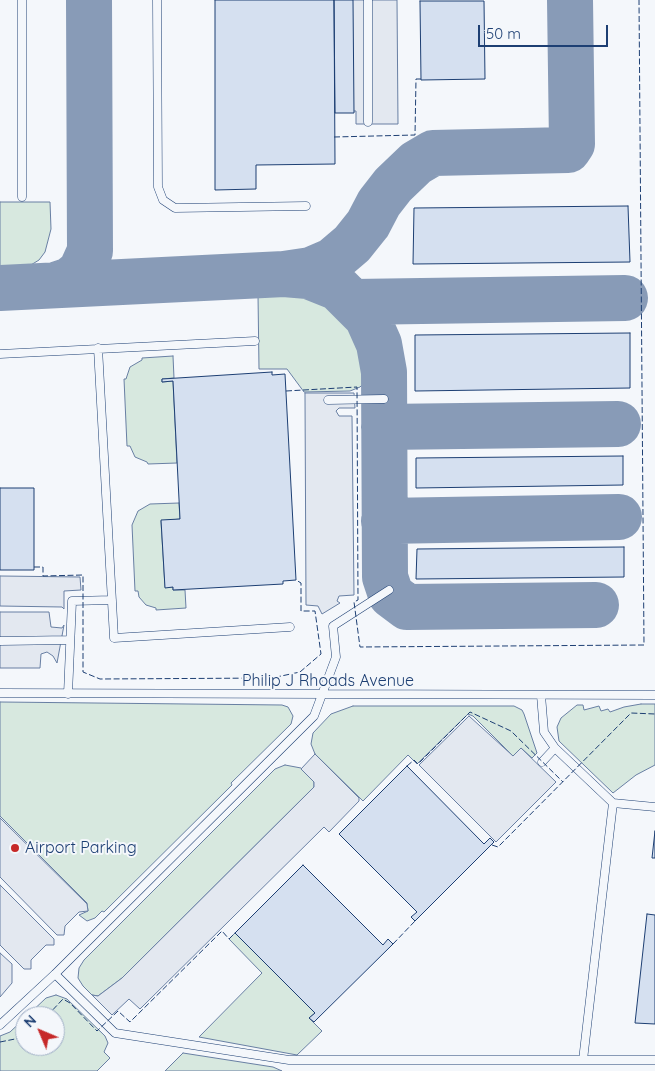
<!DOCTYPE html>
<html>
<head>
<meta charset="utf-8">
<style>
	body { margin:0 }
	#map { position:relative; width:655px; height:1071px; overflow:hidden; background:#f4f7fb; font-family:Quicksand,sans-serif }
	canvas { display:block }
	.north { position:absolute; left:15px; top:1006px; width:50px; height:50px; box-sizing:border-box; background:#f4f7fb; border:1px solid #9eadc5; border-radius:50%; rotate:315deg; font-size:14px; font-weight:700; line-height:20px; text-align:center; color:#1d3f73 }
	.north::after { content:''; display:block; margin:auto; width:18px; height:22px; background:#c62828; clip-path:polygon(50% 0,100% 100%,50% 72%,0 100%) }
	.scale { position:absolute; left:478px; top:25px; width:130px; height:22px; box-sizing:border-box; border:2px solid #1d3f73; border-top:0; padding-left:6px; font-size:15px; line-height:18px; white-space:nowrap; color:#1d3f73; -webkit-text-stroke:4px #f4f7fb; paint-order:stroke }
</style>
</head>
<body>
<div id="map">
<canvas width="655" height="1071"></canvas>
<div class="north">N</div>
<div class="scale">50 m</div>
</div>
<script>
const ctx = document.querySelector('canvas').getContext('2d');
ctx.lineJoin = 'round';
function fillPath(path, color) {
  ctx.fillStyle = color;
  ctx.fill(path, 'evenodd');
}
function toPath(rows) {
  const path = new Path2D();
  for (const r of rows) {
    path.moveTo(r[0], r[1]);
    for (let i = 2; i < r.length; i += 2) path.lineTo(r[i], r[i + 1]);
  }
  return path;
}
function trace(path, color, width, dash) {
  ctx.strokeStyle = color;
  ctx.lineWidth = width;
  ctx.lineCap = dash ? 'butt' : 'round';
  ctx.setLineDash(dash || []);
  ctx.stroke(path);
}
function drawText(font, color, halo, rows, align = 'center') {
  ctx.font = font + ' Quicksand,sans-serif';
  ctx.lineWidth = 4;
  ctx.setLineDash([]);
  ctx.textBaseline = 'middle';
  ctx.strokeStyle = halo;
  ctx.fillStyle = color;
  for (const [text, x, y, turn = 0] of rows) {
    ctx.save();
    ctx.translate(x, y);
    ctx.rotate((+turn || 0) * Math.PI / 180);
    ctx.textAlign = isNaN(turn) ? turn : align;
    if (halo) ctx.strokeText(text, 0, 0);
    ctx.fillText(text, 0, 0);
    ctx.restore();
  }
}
const green = toPath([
	[0,202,50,202,51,229,45,252,39,260,21,271,0,272,0,202],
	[288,293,301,293,326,301,346,318,355,329,365,355,367,372,365,382,360,387,350,391,304,392,287,369,259,369,258,295,288,295,288,293],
	[173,356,174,378,162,379,162,382,173,381,177,463,148,464,147,462,135,457,130,446,127,446,124,379,126,379,130,367,142,360,142,358,173,356],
	[179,503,180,519,161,521,165,587,173,587,173,590,185,590,186,608,156,610,156,608,146,605,139,597,138,591,135,591,132,525,138,511,150,504,179,503],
	[0,702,282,705,288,707,293,716,291,724,231,783,232,785,104,912,102,911,95,918,87,921,79,915,88,911,87,903,0,816,0,702],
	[641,704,655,704,655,765,636,775,613,793,559,741,557,727,561,718,577,705,583,705,584,710,599,706,601,711,608,709,610,712,624,707,641,704],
	[353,706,514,706,522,710,524,714,537,753,532,758,521,748,513,756,473,716,468,714,417,764,408,755,363,801,315,754,311,744,313,733,331,714,353,706],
	[285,765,301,768,314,782,314,787,122,978,98,996,92,995,83,986,78,978,79,968,84,960,275,769,285,765],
	[235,933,315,1013,309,1018,322,1031,297,1055,199,1037,262,973,229,939,235,933],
	[56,995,67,999,105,1036,108,1043,104,1052,110,1058,97,1071,0,1071,0,1036,10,1032,25,1018,25,1046,55,1046,55,1016,27,1016,46,998,56,995],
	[183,1053,273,1067,282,1071,165,1071,183,1053]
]);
const parking = toPath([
	[340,0,397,0,398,124,356,124,356,111,340,111,340,0],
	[305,393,354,393,355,408,339,408,336,411,339,416,352,416,354,595,339,596,337,601,340,603,322,614,318,606,306,605,305,393],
	[0,576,80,577,81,590,64,591,64,609,62,607,0,606,0,576],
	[0,612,49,612,51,627,62,628,64,625,57,663,53,656,47,652,41,654,40,668,0,668,0,612],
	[469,716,513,756,521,748,556,782,496,842,419,765,469,716],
	[315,754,359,798,359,801,329,832,324,827,140,1009,129,999,112,1015,92,995,98,996,122,978,314,787,314,782,301,769,315,754],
	[0,818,87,904,88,911,79,912,65,926,64,935,57,935,0,877,0,818],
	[0,885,54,939,54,945,46,945,31,960,31,969,24,969,0,945,0,885],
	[0,953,12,964,12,983,0,997,0,953]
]);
const taxiway = toPath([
	[284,274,308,276,338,288,367,317,379,344,384,372,385,577,391,595,407,607,596,605],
	[58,284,70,280,81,271,90,251,89,0],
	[0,288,284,274,311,270,332,261,352,244,368,224,379,203,393,185,416,163,433,153,568,150,572,144,570,0],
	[354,302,625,298],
	[384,427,618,424],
	[384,521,619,517]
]);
const building = toPath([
	[215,0,334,0,335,164,256,165,256,189,215,190,215,0],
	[334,0,353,0,354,113,335,113,334,0],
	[420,1,484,1,485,79,421,80,420,1],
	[628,206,630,262,413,264,414,208,628,206],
	[630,333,630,388,415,391,415,335,630,333],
	[272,372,272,375,285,374,296,580,283,581,283,584,173,590,173,587,165,588,161,520,180,519,173,381,162,382,162,379,272,372],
	[623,456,623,485,416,488,416,458,623,456],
	[0,488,34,488,34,570,0,570,0,488],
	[624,547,624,577,416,579,417,549,624,547],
	[407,766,484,844,490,838,494,842,415,921,411,917,417,912,339,834,407,766],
	[655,831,655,858,652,858,655,831],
	[303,865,383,945,388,939,393,944,314,1022,309,1018,315,1013,235,933,303,865],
	[647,914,655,915,655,1024,635,1023,647,914]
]);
const lane = toPath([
	[22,0,22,197],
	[157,0,158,187,163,200,175,208,306,206],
	[368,122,368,0],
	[98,348,114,638,290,627],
	[0,354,255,341],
	[328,400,384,399],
	[0,641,70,640],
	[0,693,655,695],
	[68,694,72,601,112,600],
	[541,695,544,732,555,748,613,803,655,807],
	[542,762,555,748],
	[55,974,115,1033,289,1060,655,1060],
	[0,1025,55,974,314,716,336,657,333,626,389,590],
	[583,1060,613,803]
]);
const fence = toPath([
	[334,137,415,135,416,79,421,79],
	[286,391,357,387,358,600,354,602,360,647,644,645,639,0],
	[34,567,43,567,43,576,83,575,83,672,100,679,272,678,300,672,321,654,315,611,301,611,301,583,296,580],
	[407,766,414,760,418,764,470,712,511,731,563,782],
	[492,845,498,847,631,713,655,714],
	[393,944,415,921],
	[47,1016,63,999,70,1003,97,1031,118,1011,130,1022,222,931,229,939,235,933],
	[0,1042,25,1037]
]);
const markers = [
	[15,848,5,"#c62828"]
];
const streetNames = [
	["Philip J Rhoads Avenue",328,681]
];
const poiNames = [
	["Airport Parking",25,848]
];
fillPath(green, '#d7e8df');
trace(green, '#687fa3', 1);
fillPath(parking, '#e3e8f0');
trace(parking, '#687fa3', 1);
trace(taxiway, '#889bb7', 46);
fillPath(building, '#d5e0f0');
trace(building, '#1d3f73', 1);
trace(lane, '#1d3f73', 9);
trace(lane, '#f4f7fb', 8);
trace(fence, '#1d3f73', 1, [6, 2.5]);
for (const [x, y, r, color] of markers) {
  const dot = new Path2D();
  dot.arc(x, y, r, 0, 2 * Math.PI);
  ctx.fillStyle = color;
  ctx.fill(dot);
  trace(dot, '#f4f7fb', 2);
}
drawText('16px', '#1d3f73', '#f4f7fb', streetNames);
drawText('16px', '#1d3f73', '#f4f7fb', poiNames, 'left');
</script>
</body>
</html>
